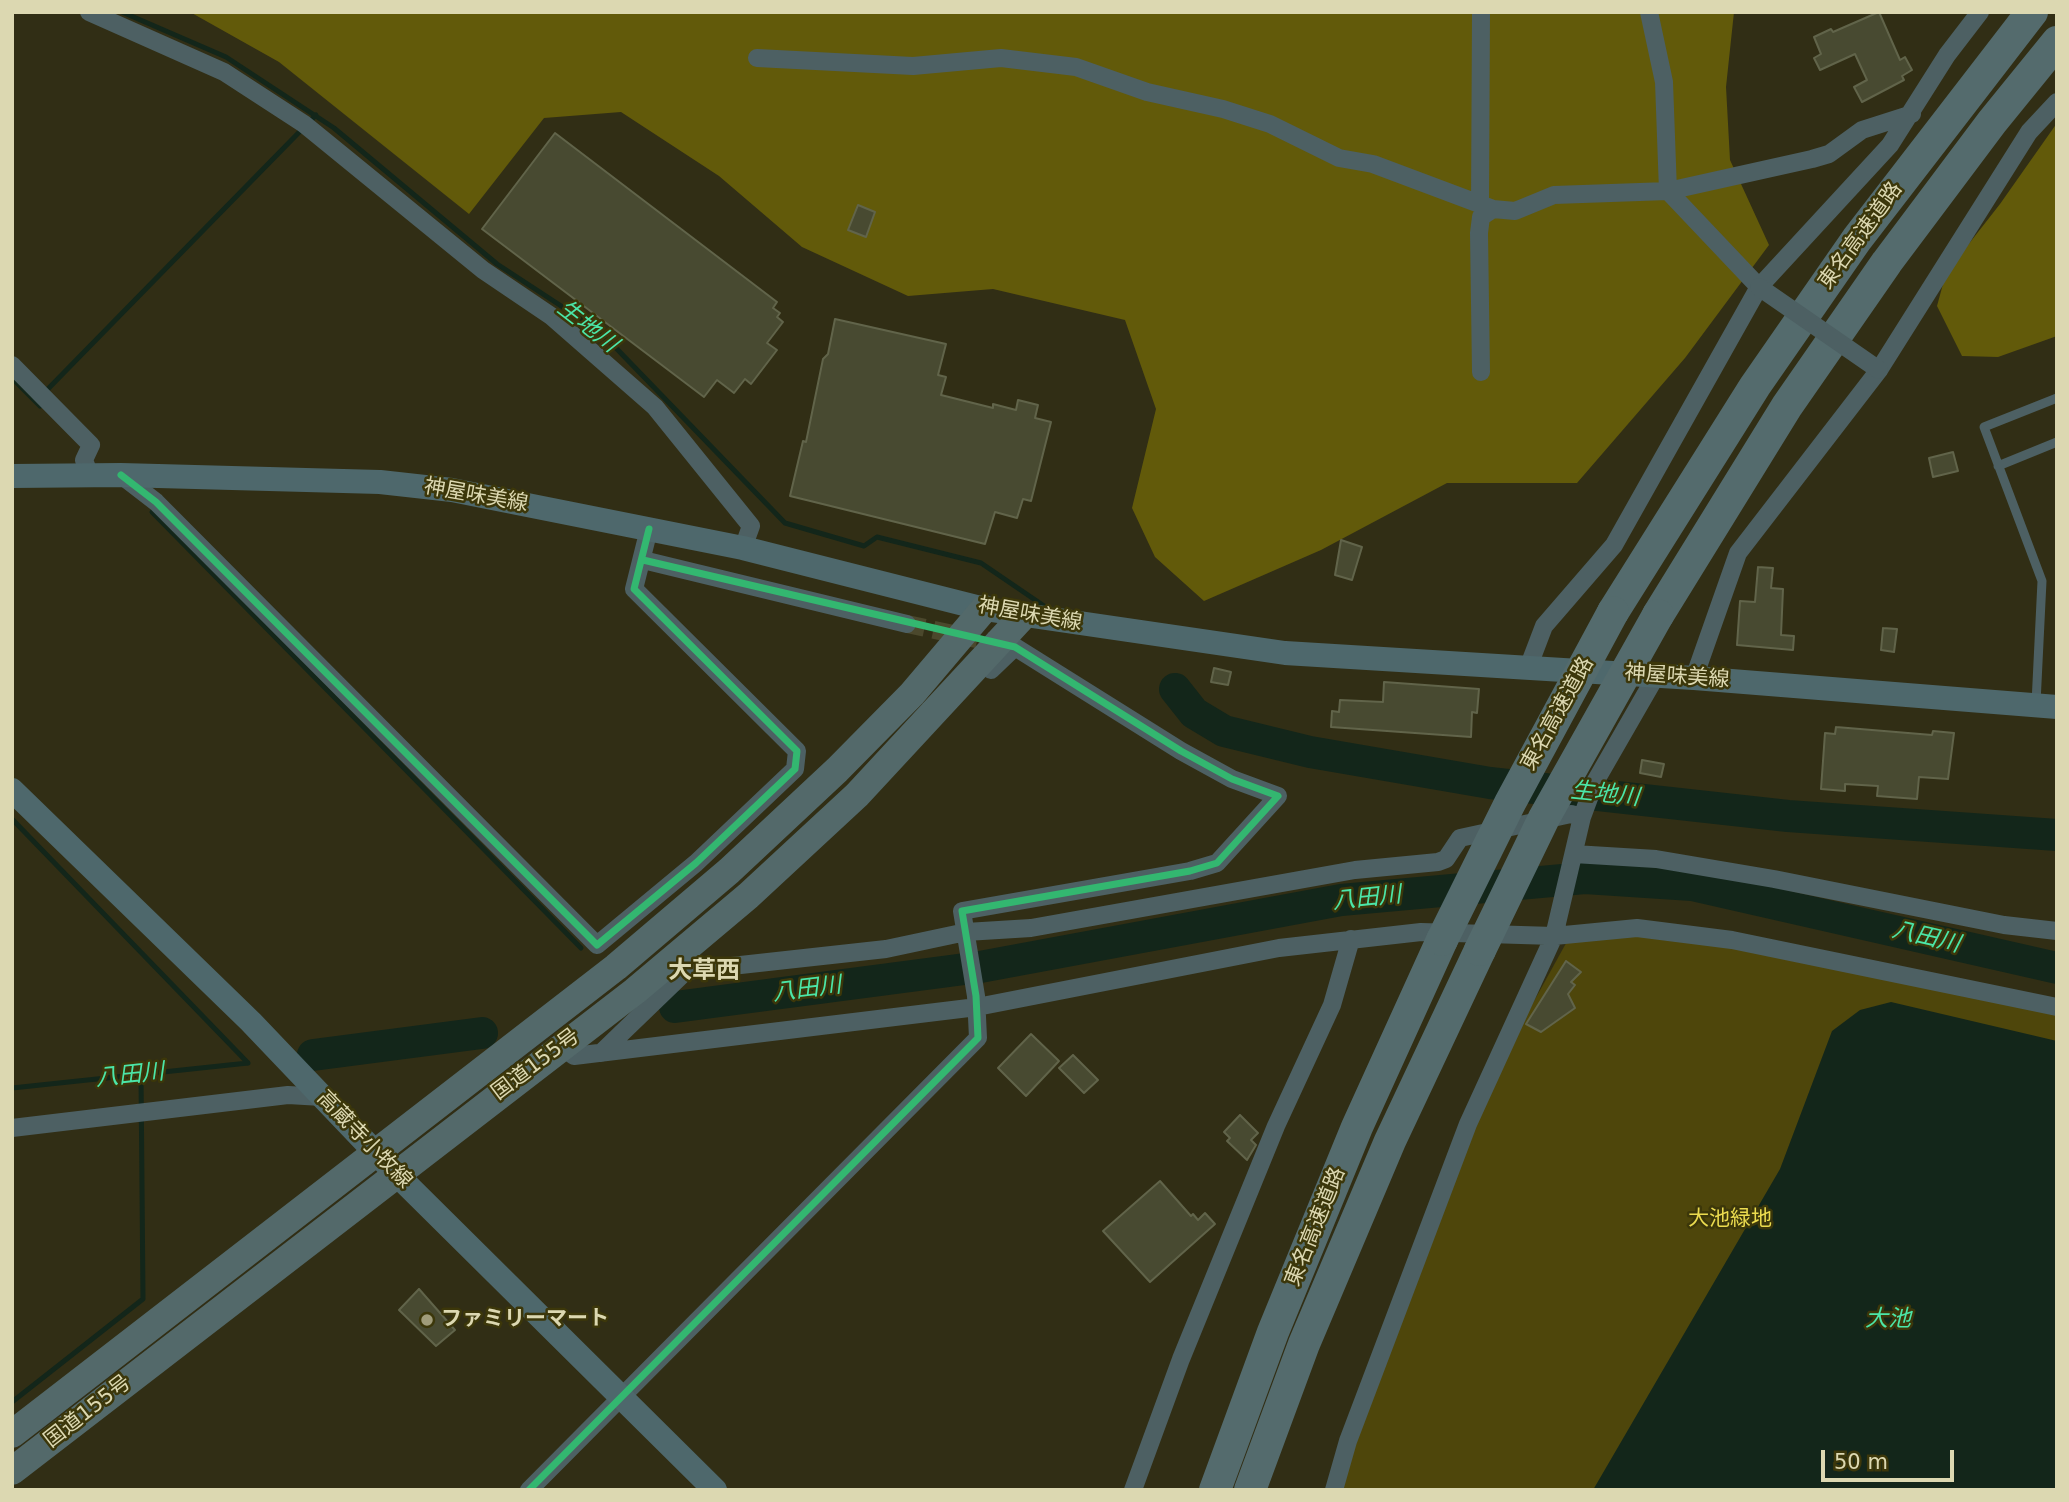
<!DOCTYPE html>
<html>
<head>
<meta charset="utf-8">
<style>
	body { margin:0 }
	#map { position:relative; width:2069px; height:1502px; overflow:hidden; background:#312e15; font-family:"DejaVu Sans",sans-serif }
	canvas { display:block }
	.frame { position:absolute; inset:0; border:14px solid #dcd8b1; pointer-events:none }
	.scale { position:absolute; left:1821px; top:1450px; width:133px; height:32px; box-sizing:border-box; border:4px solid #dcd8b1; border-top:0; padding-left:9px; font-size:21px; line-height:24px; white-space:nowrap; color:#dcd8b1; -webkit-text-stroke:5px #3c370a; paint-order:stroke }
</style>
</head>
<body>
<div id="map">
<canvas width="2069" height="1502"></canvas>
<div class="frame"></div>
<div class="scale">50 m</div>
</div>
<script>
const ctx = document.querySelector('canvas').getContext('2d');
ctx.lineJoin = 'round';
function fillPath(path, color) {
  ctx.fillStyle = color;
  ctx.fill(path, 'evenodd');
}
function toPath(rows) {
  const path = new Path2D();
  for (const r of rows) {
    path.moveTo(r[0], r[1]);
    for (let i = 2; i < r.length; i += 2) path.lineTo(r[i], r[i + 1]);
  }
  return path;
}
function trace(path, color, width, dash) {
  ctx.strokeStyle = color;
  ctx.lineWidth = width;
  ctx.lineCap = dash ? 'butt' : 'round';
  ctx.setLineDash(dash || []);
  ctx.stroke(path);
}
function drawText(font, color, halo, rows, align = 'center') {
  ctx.font = font + ' "DejaVu Sans","Noto Sans JP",sans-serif';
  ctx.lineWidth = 5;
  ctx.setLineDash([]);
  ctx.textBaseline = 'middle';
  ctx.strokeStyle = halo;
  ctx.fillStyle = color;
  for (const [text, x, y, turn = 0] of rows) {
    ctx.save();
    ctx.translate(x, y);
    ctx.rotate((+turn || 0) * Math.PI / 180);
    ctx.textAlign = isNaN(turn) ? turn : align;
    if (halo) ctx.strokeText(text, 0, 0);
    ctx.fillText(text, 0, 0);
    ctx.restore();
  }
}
const green = toPath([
	[1637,933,1732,944,2057,1014,2057,1490,1341,1490,1356,1443,1474,1128,1523,1021,1570,936]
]);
const forest = toPath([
	[190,12,1734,12,1726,87,1730,160,1769,245,1685,358,1577,483,1447,483,1321,550,1204,601,1155,557,1132,508,1156,409,1125,320,993,289,908,296,802,247,719,176,621,112,544,118,469,214,279,62],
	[2057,123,2057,336,1998,357,1962,356,1937,306,1946,273,2000,204]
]);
const water = toPath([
	[1891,1002,2057,1041,2057,1490,1593,1490,1780,1169,1832,1031,1860,1010]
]);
const stream = toPath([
	[122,12,226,57,334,128,497,264,581,319,615,347,785,523,864,546,877,537,981,563,1047,608],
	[12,378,40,406],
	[43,394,316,115],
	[152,512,581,948],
	[12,819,248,1063],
	[12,1088,248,1063],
	[12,1402,143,1299,141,1075]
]);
const river = toPath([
	[1175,689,1194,713,1224,731,1310,752,1490,783,1788,816,2057,835],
	[675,1007,980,967,1341,900,1585,878,1692,885,2057,968],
	[313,1055,482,1033]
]);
const building = toPath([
	[1879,12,1900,60,1905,57,1912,70,1902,76,1904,80,1862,102,1854,87,1867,80,1855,54,1820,70,1814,58,1821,54,1814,37,1831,29,1833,32,1879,12],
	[555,133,777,302,773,308,780,313,777,317,783,322,767,343,777,350,751,384,745,379,734,393,717,380,704,397,482,229,555,133],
	[858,205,875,212,866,237,848,230,858,205],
	[835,319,946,344,938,375,946,377,941,395,993,408,993,404,1016,410,1018,400,1038,405,1035,418,1051,422,1031,501,1023,499,1017,518,995,512,985,544,790,496,803,441,806,442,823,359,828,354,835,319],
	[1953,452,1958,471,1933,477,1929,458,1953,452],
	[1341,540,1362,547,1352,580,1335,575,1341,540],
	[1758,567,1773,568,1771,588,1783,589,1781,635,1794,636,1793,650,1737,645,1740,601,1755,602,1758,567],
	[1883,628,1897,629,1894,652,1881,650,1883,628],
	[1214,668,1231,672,1228,685,1211,682,1214,668],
	[1384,682,1479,689,1477,713,1472,712,1471,737,1331,727,1332,711,1339,712,1340,700,1383,702,1384,682],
	[1836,727,1932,735,1933,731,1954,733,1948,779,1919,777,1917,799,1877,796,1878,786,1845,784,1845,791,1821,789,1825,733,1835,734,1836,727],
	[1642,760,1664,764,1661,777,1640,773,1642,760],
	[1566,961,1581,972,1571,982,1575,985,1568,994,1575,1008,1541,1032,1526,1024,1566,961],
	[1031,1034,1059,1061,1026,1096,998,1068,1031,1034],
	[1073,1055,1098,1080,1084,1093,1059,1068,1073,1055],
	[1240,1115,1258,1133,1251,1140,1256,1145,1247,1160,1227,1141,1230,1138,1224,1132,1240,1115],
	[1160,1181,1191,1216,1193,1214,1198,1220,1205,1213,1215,1224,1150,1282,1103,1231,1160,1181],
	[419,1289,455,1330,436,1346,399,1310,419,1289]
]);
const minorTunnel = toPath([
	[907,624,1004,645]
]);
const service = toPath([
	[1998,466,2057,442],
	[2036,703,2042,581,1984,427,2057,398]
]);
const minor = toPath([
	[89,12,224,72,304,124,483,270,551,316,655,407,751,526,743,548],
	[1649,12,1664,82,1668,191,1759,287],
	[757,58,913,66,1001,58,1076,67,1147,92,1223,109,1270,124,1339,158,1373,164,1493,209,1515,211,1554,195,1668,191,1812,159,1829,154,1862,130,1912,114],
	[1480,205,1481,12],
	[12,365,91,445,84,460,90,476],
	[1481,372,1479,233,1481,217,1493,209],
	[121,475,156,502,597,945,696,863,795,769,797,751,634,589,649,529],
	[643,560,907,624],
	[1528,668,1544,626,1614,545,1759,287,1890,145,1947,55,1980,12],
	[1694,678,1738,553,1879,370,2029,132,2057,102],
	[1574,854,1656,859,1774,879,2004,925,2057,931],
	[659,970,686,971,886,949,966,932,1031,928,1355,870,1438,862,1446,859,1460,838,1571,814,1582,817],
	[560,1046,574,1056,977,1007,1279,948,1421,932,1554,936,1637,928,1732,940,2057,1007],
	[601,1053,686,971],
	[12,1128,288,1095,322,1097],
	[529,1490,978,1038,976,996,962,911,1190,871,1217,863,1278,796,1232,779,1181,751,1015,647,991,670],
	[1133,1490,1181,1359,1276,1126,1332,1005,1351,939],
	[1334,1490,1348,1441,1468,1124,1554,936,1582,817,1595,782,1656,676]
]);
const secondary = toPath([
	[12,476,121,475,380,482,452,490,743,548,984,609,1285,653,1694,678,2057,707],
	[12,790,251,1022,395,1173,715,1490]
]);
const trunk = toPath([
	[12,1434,616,967,729,871,837,770,912,694,984,609],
	[12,1471,635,991,748,896,857,795,1023,616]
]);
const motorway = toPath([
	[1613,612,1755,386,1857,239,2032,12],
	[1658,615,1787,406,1887,262,1992,122,2057,42],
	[1215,1490,1273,1332,1357,1127,1442,940],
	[1250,1490,1304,1344,1390,1141,1480,950]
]);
const minorBridge = toPath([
	[1759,287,1879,370]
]);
const motorwayBridge = toPath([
	[1442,940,1510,803,1613,612],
	[1480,950,1544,818,1658,615]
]);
const cycleway = toPath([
	[121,475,156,502,597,945,696,863,795,769,797,751,634,589,649,529],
	[529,1490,978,1038,976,996,962,911,1190,871,1217,863,1278,796,1232,779,1181,751,1015,647,643,560]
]);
const markers = [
	[427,1320,7,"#a09c7a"]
];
const streetNames = [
	["東名高速道路",1861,236,-54],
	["神屋味美線",476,496,10],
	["神屋味美線",1030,615,10],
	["神屋味美線",1677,677,4],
	["東名高速道路",1558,714,-61],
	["国道155号",536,1065,-37],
	["高蔵寺小牧線",364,1140,46],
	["東名高速道路",1316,1227,-68],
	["国道155号",88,1412,-38]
];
const parkNames = [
	["大池緑地",1730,1220]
];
const poiNames = [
	["ファミリーマート",441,1320]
];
const waterNames = [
	["生地川",587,327,38],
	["生地川",1605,795,6],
	["八田川",1367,899,-6],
	["八田川",1926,938,13],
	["八田川",807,990,-7],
	["八田川",130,1076,-6],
	["大池",1888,1320]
];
const quarterNames = [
	["大草西",704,972]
];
fillPath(green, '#4e460b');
fillPath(forest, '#625a0a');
fillPath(water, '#13261a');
trace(stream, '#13261a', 5);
trace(river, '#13261a', 32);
fillPath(building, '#484a31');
trace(building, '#61644a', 2);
trace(minorTunnel, '#4b482c', 18, [18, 9]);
trace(service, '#4d6063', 9);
trace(minor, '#4d6063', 18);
trace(secondary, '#4e686c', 24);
trace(trunk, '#53696a', 28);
trace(motorway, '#546b6d', 32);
trace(minorBridge, '#4d6063', 18);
trace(motorwayBridge, '#546b6d', 32);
trace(cycleway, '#33b770', 7);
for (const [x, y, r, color] of markers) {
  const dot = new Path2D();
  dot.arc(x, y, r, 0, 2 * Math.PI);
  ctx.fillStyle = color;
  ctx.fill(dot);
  trace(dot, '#3c370a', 2.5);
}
drawText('21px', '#dcd8b1', '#3c370a', streetNames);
drawText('21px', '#ebdb4f', '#3c370a', parkNames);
drawText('bold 21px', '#dcd8b1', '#3c370a', poiNames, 'left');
drawText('italic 23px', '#4be6a8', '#3c370a', waterNames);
drawText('bold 24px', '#dcd8b1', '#3c370a', quarterNames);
</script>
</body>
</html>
